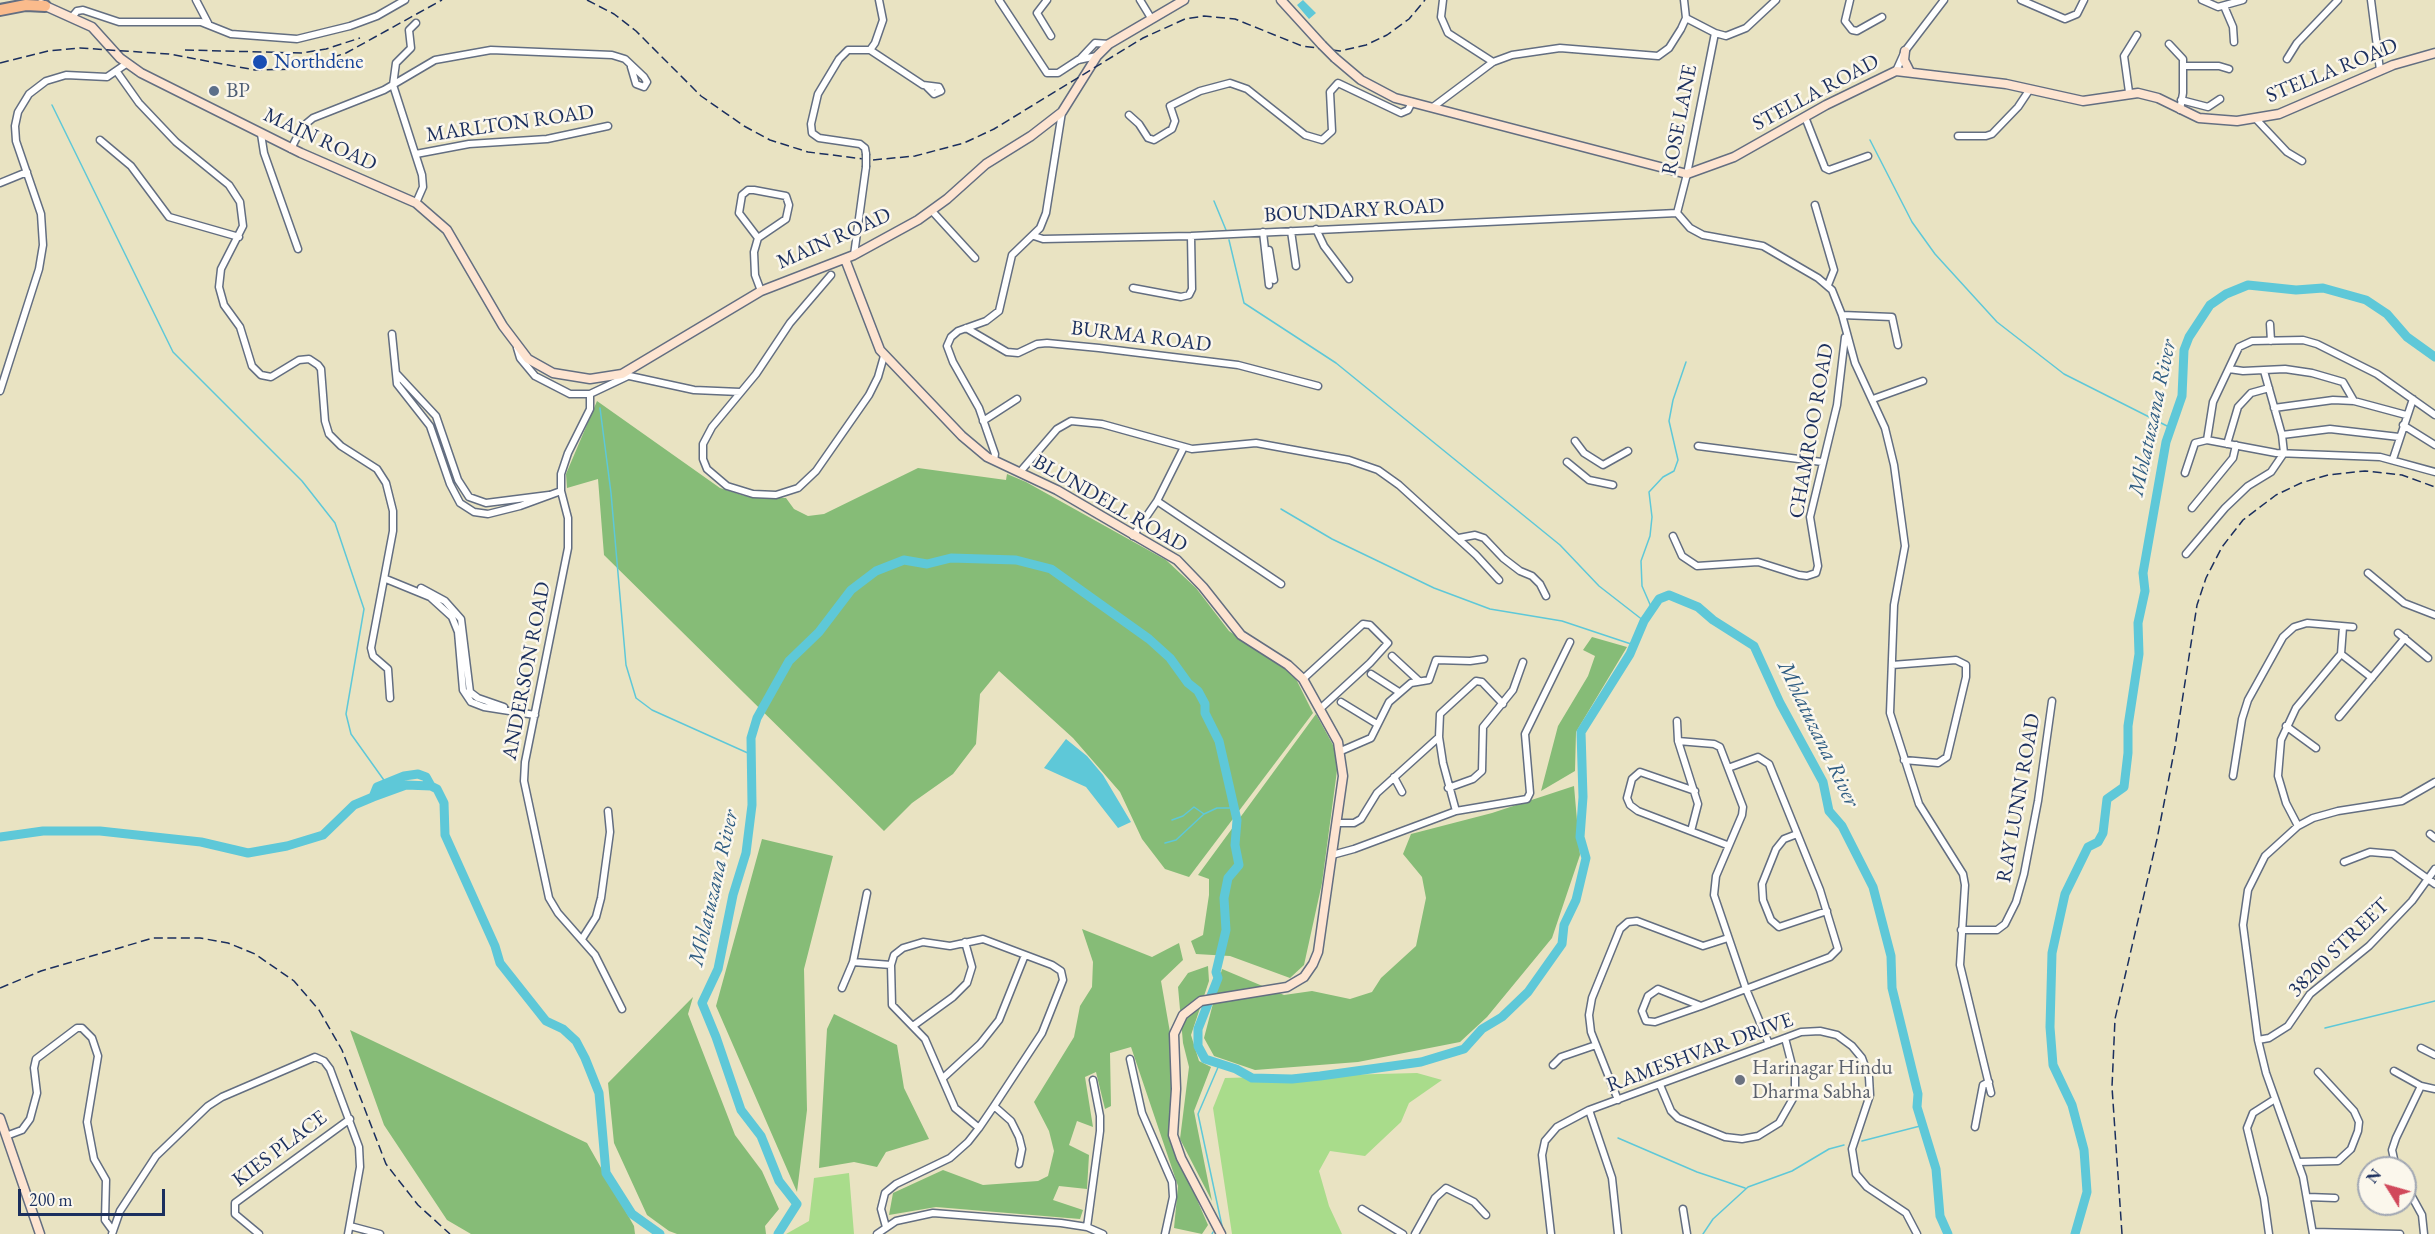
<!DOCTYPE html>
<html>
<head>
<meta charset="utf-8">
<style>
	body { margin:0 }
	#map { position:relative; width:2435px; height:1234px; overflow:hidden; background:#e9e3c2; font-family:"EB Garamond",serif }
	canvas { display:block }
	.north { position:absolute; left:2357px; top:1156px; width:60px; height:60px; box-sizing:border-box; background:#fbf7ec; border:2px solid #a1a7b3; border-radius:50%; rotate:307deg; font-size:16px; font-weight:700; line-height:24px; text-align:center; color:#1b2f5e }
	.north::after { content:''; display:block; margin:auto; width:21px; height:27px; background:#d1495b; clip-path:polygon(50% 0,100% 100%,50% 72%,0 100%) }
	.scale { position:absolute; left:18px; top:1189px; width:147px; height:27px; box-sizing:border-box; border:3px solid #1b2f5e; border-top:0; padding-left:8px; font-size:18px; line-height:21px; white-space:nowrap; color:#1b2f5e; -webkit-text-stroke:4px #fbf7ec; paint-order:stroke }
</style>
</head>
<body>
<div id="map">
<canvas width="2435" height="1234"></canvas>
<div class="north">N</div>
<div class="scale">200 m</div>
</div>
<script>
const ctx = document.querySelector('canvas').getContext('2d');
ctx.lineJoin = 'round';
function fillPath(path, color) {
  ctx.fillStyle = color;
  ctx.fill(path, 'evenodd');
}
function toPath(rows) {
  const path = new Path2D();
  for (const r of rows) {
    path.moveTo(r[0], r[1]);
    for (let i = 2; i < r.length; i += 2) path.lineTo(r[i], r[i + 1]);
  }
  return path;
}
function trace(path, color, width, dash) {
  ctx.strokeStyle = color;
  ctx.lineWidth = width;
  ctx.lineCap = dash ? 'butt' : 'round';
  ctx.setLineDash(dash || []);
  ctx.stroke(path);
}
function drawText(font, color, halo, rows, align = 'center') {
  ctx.font = font + ' "EB Garamond",serif';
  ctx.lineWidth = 5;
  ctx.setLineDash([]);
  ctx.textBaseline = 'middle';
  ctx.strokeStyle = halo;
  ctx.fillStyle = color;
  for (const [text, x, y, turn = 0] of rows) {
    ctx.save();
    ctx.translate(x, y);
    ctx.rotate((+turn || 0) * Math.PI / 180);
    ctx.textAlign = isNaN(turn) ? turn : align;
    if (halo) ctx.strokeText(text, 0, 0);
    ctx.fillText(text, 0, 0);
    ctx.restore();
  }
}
const green = toPath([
	[1417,1073,1442,1080,1409,1103,1401,1122,1365,1156,1330,1151,1319,1171,1329,1206,1342,1234,1232,1234,1213,1108,1225,1078],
	[849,1173,854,1234,786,1234,809,1221,814,1178]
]);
const forest = toPath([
	[597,401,720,488,745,496,786,498,794,509,808,516,824,514,918,468,1006,480,1007,474,1026,482,1166,560,1196,588,1229,631,1294,675,1313,713,1189,877,1165,869,1142,839,1120,792,1073,738,999,671,980,694,976,744,953,774,912,803,884,831,604,555,598,479,567,488,566,474],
	[1592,637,1627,647,1576,732,1575,771,1541,791,1558,726,1588,676,1595,656,1583,650],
	[1316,714,1333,745,1338,763,1322,883,1304,965,1290,978,1230,956,1196,954,1191,941,1203,935,1209,895,1209,879,1198,875],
	[1574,786,1580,855,1552,938,1487,1017,1460,1042,1358,1062,1255,1070,1214,1056,1204,1038,1222,969,1284,995,1312,991,1350,999,1372,992,1381,978,1416,946,1426,898,1422,877,1403,854,1411,834,1492,813],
	[762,839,833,856,804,969,807,1110,797,1192,716,1006],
	[1082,929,1152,957,1179,943,1183,960,1161,981,1171,1038,1175,1093,1171,1140,1208,1225,1202,1234,1174,1228,1178,1186,1131,1047,1110,1053,1111,1106,1105,1109,1096,1072,1085,1077,1093,1127,1077,1121,1069,1145,1089,1155,1087,1189,1059,1186,1053,1200,1083,1210,1080,1219,936,1207,889,1215,893,1193,943,1170,983,1185,1038,1181,1048,1176,1054,1151,1049,1131,1034,1102,1074,1037,1080,1006,1092,987,1093,962],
	[1208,966,1209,981,1191,1035,1199,1061,1211,1067,1194,1111,1212,1201,1180,1139,1189,1067,1183,1043,1178,987,1188,973],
	[693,997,688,1014,735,1135,762,1171,779,1209,765,1226,766,1234,677,1234,669,1231,647,1215,614,1143,608,1083],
	[834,1014,897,1045,904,1088,929,1139,886,1152,877,1167,854,1162,819,1168,827,1029],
	[350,1030,587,1143,634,1226,635,1234,471,1234,447,1220,384,1125]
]);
const water = toPath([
	[1303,0,1316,13,1309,19,1297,5],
	[1066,739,1087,756,1103,775,1131,822,1118,828,1086,787,1044,768]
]);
const stream = toPath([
	[52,105,173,352,302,481,335,523,364,609,346,714,351,734,386,783],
	[1870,140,1912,222,1935,254,1997,322,2064,374,2171,428],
	[1214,201,1226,230],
	[1229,240,1244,303,1336,363,1560,545,1599,586,1644,621],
	[600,408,611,493,626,665,636,698,652,710,750,754],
	[1281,509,1332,539,1434,588,1490,609,1562,621,1634,645],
	[1652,609,1642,586,1641,561,1650,536,1652,517,1649,492,1663,477,1674,471,1678,460,1669,421,1673,400,1686,362],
	[1172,820,1183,816,1194,807,1204,814,1217,808,1234,808],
	[1165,843,1176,840,1204,814],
	[2325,1028,2435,1001],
	[1219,1065,1198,1114,1222,1226],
	[1618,1138,1697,1172,1745,1188],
	[1862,1141,1924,1125],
	[1212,1234,1213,1232],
	[1703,1234,1713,1219,1748,1187,1792,1171,1829,1149,1844,1145]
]);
const river = toPath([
	[373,797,406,785,431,786],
	[0,837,43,831,100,831,201,842,248,853,287,846,323,835,354,805,373,797,377,787,404,776,418,774,426,777,431,786,437,789,444,803,445,835,495,946,500,963,546,1021,563,1029,576,1041,585,1058,599,1093,606,1173,632,1214,660,1234],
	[778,1234,797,1204,779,1181,761,1136,741,1110,716,1037,702,1003,718,969,733,895,746,853,752,805,751,738,757,718,789,661,819,632,851,590,876,571,904,560,927,564,951,558,1016,560,1051,569,1149,639,1170,658,1188,683,1198,691,1205,704,1205,713,1219,741,1237,820,1235,845,1239,865,1228,878,1224,898,1226,930,1216,972,1218,978,1198,1029,1198,1046,1205,1059,1236,1069,1252,1078,1292,1079,1320,1076,1421,1062,1464,1049,1482,1029,1502,1017,1528,992,1562,944,1564,925,1576,900,1586,858,1580,837,1583,797,1581,732,1630,654,1644,621,1659,599,1669,595,1698,607,1713,620,1754,646,1780,703,1823,782,1829,811,1842,826,1873,887,1891,956,1892,988,1918,1094,1917,1107,1936,1169,1940,1216,1948,1234],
	[2075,1234,2087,1192,2084,1150,2072,1105,2053,1065,2050,1027,2052,953,2065,894,2088,847,2098,842,2103,833,2107,799,2124,787,2128,753,2128,726,2139,654,2138,623,2145,591,2143,573,2166,442,2182,396,2184,350,2189,337,2210,305,2226,294,2248,285,2296,290,2323,288,2366,300,2387,314,2407,337,2435,357]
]);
const street = toPath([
	[196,0,208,23],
	[999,0,1047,73,1058,73,1078,60,1097,56],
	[1047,0,1037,13,1051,36],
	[1140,0,1151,18],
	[1443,0,1441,17,1448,33,1493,62],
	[1850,0,1845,21,1852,30,1857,31,1882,17],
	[2021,0,2065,19,2077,14,2084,0],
	[2202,0,2218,7,2243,0],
	[2371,0,2380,70],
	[2224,6,2233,27,2234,42],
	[72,17,77,11,83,10,119,22,201,22,231,34,297,39,350,26,377,16,405,0],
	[1686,18,1715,33,1726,36,1746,28,1776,0],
	[2169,44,2183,59,2183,93,2180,110],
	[870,50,923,85,939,87,941,91,934,94,927,87],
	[2287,59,2297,43,2338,0],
	[1079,60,1095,43,1109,44],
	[2183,66,2219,66,2229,69],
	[1896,71,1905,51,1944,0],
	[117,72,139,103,176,142,229,185,240,202,243,226,221,269,219,287,224,305,240,327,252,366,261,375,271,377,299,360,309,359,318,365,321,369,325,421,329,434,341,446,377,469,386,483,393,511,393,531,371,648,373,656,388,669,390,698],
	[2129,92,2124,56,2137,35],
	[2181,100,2208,107,2220,99],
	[1433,107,1493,62,1512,55,1560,48,1658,56,1669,48,1681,29,1686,18,1684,0],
	[1129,115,1139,124,1148,138,1154,140,1172,129,1175,121,1170,106,1200,91,1230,83,1247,89,1305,135,1322,140,1332,131,1330,92,1338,83,1401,113,1408,110,1412,102],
	[1805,117,1825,168,1829,170,1868,156],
	[2256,119,2287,152,2302,161],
	[261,134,264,153,298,249],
	[1958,136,1986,136,1992,134,2018,107,2030,89],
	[100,140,131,166,169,217,239,237],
	[291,149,302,127,313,118,384,90,435,60,491,50,612,55,625,59,644,77,647,82,644,87,636,84,631,67],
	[416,154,469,144,547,139,608,126],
	[866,154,865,148,860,144,819,138,812,133,811,124,818,94,839,59,848,50,870,50,875,43,883,20,879,0],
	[0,183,27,172],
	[416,203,423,187,422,175,393,85,396,63,411,48,409,30,416,23],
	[1815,205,1834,270,1828,285],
	[932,211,975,258],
	[1677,213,1690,228,1703,235,1763,246,1818,278,1832,290,1842,315,1855,363,1885,428,1894,465,1905,546,1894,605,1890,713,1919,804,1963,874,1965,885,1960,965,1991,1093],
	[1677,213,1687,174,1715,33],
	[1316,229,1324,246,1349,279],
	[1291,231,1296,266],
	[1263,232,1269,285],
	[1034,236,1043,239,1191,236,1677,213],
	[758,238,739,213,742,195,748,190,754,190,786,196,789,205,786,219,758,238,754,252,755,275,761,291],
	[1269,250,1274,280],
	[854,255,866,167],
	[831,275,790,323,756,374,712,427,703,444,703,459,707,469,727,486,753,494,776,495,798,488,816,471,869,395,878,377,884,356],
	[1133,288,1181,297,1189,295,1192,289,1191,236],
	[1842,315,1892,317,1898,345],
	[2270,324,2271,341],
	[966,328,1007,352,1018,353,1037,344,1047,343,1099,348,1238,365,1318,386],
	[392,334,397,384,430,426,450,484,460,503,474,512,488,514,520,506,561,491],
	[517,348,520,358,535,376,570,394,590,394,628,376],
	[2229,369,2243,371,2285,369,2312,373,2343,382,2354,401],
	[396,373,436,416,458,480,469,497,486,503,549,495],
	[625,375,694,390,740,392],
	[0,391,39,269,43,245,41,214,16,141,15,126,18,112,29,94,46,81,66,75,107,77,126,64],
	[590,394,590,409,568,453,561,474,561,491,568,518,568,548,525,762,524,781,549,898,558,913,595,955,622,1009],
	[1873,399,1923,381],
	[2274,408,2333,400,2354,401,2406,415],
	[983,421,1017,399],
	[2403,425,2435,445],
	[2282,435,2330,429,2399,437],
	[2207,440,2213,402,2239,347,2252,341,2303,340,2317,344,2377,374,2435,415],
	[1575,441,1584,453,1603,465,1628,451],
	[2227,444,2238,407,2251,393,2269,388],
	[1698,446,1822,462],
	[2393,459,2413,399],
	[994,460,995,454,979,408,953,362,947,346,951,337,958,331,986,321,999,311,1012,255,1040,228,1046,213,1062,112],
	[1567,462,1589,480,1613,485],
	[1020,472,1057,429,1071,421,1102,424,1192,449,1256,443,1349,460,1378,470,1399,485,1476,555,1499,580],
	[2185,473,2195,443,2207,440,2276,453,2380,457,2435,472],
	[1157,501,1281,584],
	[2192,508,2233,458,2236,445],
	[1133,536,1157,501,1184,447],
	[1673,536,1682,556,1697,566,1758,562,1799,575,1807,576,1816,573,1818,566,1810,517,1837,405,1845,337],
	[1459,538,1475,535,1484,538,1503,558,1520,571,1532,576,1540,584,1546,596],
	[2186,554,2225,508,2248,486,2271,472,2284,453,2282,435,2264,371],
	[2368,573,2404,603,2435,615],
	[386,579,430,597,452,617,458,632,463,690,471,702,484,707,535,715],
	[421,588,445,601,461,619,470,692,478,698,504,707],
	[2398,633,2428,658],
	[2341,654,2372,678],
	[1392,656,1419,681],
	[1892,665,1956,660,1966,665,1966,677,1947,757,1938,763,1904,760],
	[1371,674,1399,692],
	[1303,679,1363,624,1370,625,1388,643,1370,663,1321,708],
	[1341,702,1377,724],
	[2339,717,2405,638],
	[1677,721,1678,741,1698,804,1691,831],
	[2286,726,2316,748],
	[1678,741,1714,744,1720,747,1743,807,1742,815,1716,876,1714,895,1746,989,1769,1044],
	[1341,751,1371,738,1389,702,1411,683,1429,680,1436,660,1470,661,1484,659],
	[2233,776,2242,719,2248,700,2283,637,2294,627,2307,623,2353,627],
	[1394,777,1402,792],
	[1448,788,1473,779,1482,771,1483,727,1513,690,1523,662],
	[1695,791,1640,772,1632,779,1627,798,1630,805,1638,811,1727,845],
	[1456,811,1443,763,1439,737,1440,714,1476,681,1482,682,1503,704],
	[1336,823,1354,823,1361,819,1377,793,1439,737],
	[2298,826,2286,803,2278,776,2281,740,2296,708,2341,654,2343,627],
	[1797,834,1784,839,1776,849,1762,884,1763,900,1771,920,1779,927,1827,911],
	[2430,834,2435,838],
	[1332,855,1354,849,1456,811,1527,799,1530,793,1525,734,1570,642],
	[2344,862,2370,852,2393,854,2435,884],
	[1961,930,1997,930,2005,924,2016,902,2024,874,2038,801,2052,701],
	[582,939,596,917,601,898,610,832,608,811],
	[853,962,891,965],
	[842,988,853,962,867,893],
	[1701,1006,1658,989,1648,996,1642,1011,1646,1021,1655,1022,1701,1006,1830,957,1838,949,1820,890,1769,764,1758,757,1728,768],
	[913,1026,953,997,967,983,972,967,965,942],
	[2258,1040,2269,1038,2288,1026,2310,994,2369,946,2412,901,2435,869],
	[2421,1048,2435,1055],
	[1130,1059,1142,1113,1172,1182,1173,1197,1165,1234],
	[1553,1065,1561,1057,1596,1045],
	[2394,1071,2421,1086,2435,1089],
	[943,1078,980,1044,999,1020,1025,955],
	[1660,1085,1671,1111,1678,1118,1725,1137,1742,1139,1758,1136,1779,1123,1795,1095,1795,1077,1785,1038],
	[1618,1100,1591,1032,1589,1015,1592,998,1620,929,1628,922,1637,921,1703,946,1728,938],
	[994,1106,1011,1121,1019,1137,1022,1149,1019,1164],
	[1589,1110,1612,1178,1618,1234],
	[1975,1127,1983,1085,1989,1082],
	[6,1136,22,1130,30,1119,37,1093,34,1068,36,1059,77,1028,82,1028,92,1038,98,1056,87,1122,94,1159,106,1180,105,1220,113,1231],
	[2298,1162,2338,1161,2351,1149,2358,1131,2359,1122,2354,1111,2318,1072],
	[2396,1168,2392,1150,2396,1138,2421,1086],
	[2405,1184,2422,1215,2424,1234],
	[2308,1197,2335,1198],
	[1362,1209,1403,1234],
	[1683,1209,1687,1234],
	[350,1226,380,1234],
	[886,1227,881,1209,885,1193,896,1184,950,1158,968,1142,979,1128,994,1106,1042,1033,1063,980,1061,971,1052,965,983,939,950,946,923,942,903,948,894,955,891,965,892,1005,925,1039,955,1108,979,1128],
	[1087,1227,1100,1131,1100,1116,1093,1080],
	[2313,1232,2400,1234],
	[112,1234,120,1211,156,1156,208,1106,222,1097,315,1057,324,1061,330,1069,359,1147,360,1167,348,1234],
	[259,1234,235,1214,235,1203,350,1119],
	[877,1234,896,1221,933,1213,1061,1223,1087,1227,1103,1234],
	[1415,1234,1435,1198,1446,1188,1474,1202,1486,1215],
	[1551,1234,1542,1155,1545,1141,1557,1127,1589,1110,1785,1038,1801,1032,1820,1031,1837,1035,1852,1046,1862,1058,1869,1077,1870,1095,1852,1149,1856,1174,1867,1187,1906,1213,1917,1234],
	[2269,1234,2264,1198,2247,1128,2253,1113,2275,1099],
	[2313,1234,2303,1177,2266,1073,2258,1040,2243,925,2248,890,2265,856,2298,826,2313,818,2338,811,2402,801,2435,782]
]);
const secondary = toPath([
	[1281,0,1322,45],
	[41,4,92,27,120,58,141,73,301,153,416,203,447,230,503,326,528,359,553,373,590,379,622,374,761,291,854,255,918,220,947,199,986,164,1031,136,1062,112,1097,56,1109,44,1184,0],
	[1905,51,1904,60,1910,72],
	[1335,58,1361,80,1395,98,1687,174,1734,157,1826,105,1896,71,2006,84,2083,101,2138,93,2158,98,2199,118,2237,121,2279,114,2393,65,2435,53],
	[845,259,880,350,962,436,987,457,1057,490,1177,560,1203,587,1241,635,1288,665,1303,679,1338,742,1343,776,1318,952,1313,964,1304,977,1287,987,1201,1001,1183,1015,1174,1034,1176,1089,1173,1135,1181,1158,1221,1234],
	[0,1118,40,1234]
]);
const highway = toPath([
	[0,10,26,5,45,6]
]);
const rail = toPath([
	[587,0,614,14,636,31,701,96,744,126,770,140,808,152,872,160,915,156,964,143,994,129,1143,38,1185,19,1204,16,1235,19,1302,46,1340,51,1366,45,1387,35,1409,19,1425,0],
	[185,50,302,53,326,49,360,38],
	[0,63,48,51,80,48,169,54,255,70,297,69,346,53,442,0],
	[0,988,41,971,153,938,200,938,228,943,255,954,294,981,319,1010,342,1050,386,1164,418,1205,450,1234],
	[2122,1234,2112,1087,2115,1019,2157,839,2175,747,2197,605,2206,578,2222,547,2243,520,2276,495,2301,483,2328,475,2365,471,2402,475,2435,487]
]);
const streetBridge = toPath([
	[866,167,866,154]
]);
const secondaryBridge = toPath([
	[1322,45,1335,58]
]);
const markers = [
	[260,62,8,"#1a4fb4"],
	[214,91,6,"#5c6f8a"],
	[1740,1080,6,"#6b7280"]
];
const transitNames = [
	["Northdene",274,62]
];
const streetNames = [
	["STELLA ROAD",2332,71,-22],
	["STELLA ROAD",1816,93,-28],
	["ROSE LANE",1680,120,-79],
	["MARLTON ROAD",510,124,-8],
	["MAIN ROAD",320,140,25],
	["BOUNDARY ROAD",1354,211,-3],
	["MAIN ROAD",834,239,-24],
	["BURMA ROAD",1141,337,7],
	["CHAMROO ROAD",1812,431,-80],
	["BLUNDELL ROAD",1110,504,30],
	["ANDERSON ROAD",527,671,-79],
	["RAY LUNN ROAD",2019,798,-80],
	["38200 STREET",2339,948,-44],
	["RAMESHVAR DRIVE",1700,1053,-20],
	["KIES PLACE",280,1149,-37]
];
const serviceNames = [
	["BP",226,91]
];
const worshipNames = [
	["Harinagar Hindu",1752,1068],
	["Dharma Sabha",1752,1092]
];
const waterNames = [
	["Mhlatuzana River",2153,418,-78],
	["Mhlatuzana River",1818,734,64],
	["Mhlatuzana River",714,888,-77]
];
fillPath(green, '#a9dc8b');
fillPath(forest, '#86bc77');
fillPath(water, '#5ec8d8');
trace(stream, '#5ec8d8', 1.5);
trace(river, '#5ec8d8', 9);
trace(street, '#636e81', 9);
trace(secondary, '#636e81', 11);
trace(highway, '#636e81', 14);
trace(street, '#fff', 6);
trace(secondary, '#fde4d1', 8);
trace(highway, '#fabb8c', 10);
trace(rail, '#1b2f5e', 1.5, [9, 4.5]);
trace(streetBridge, '#636e81', 9, []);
trace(secondaryBridge, '#636e81', 11, []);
trace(streetBridge, '#fff', 6);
trace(secondaryBridge, '#fde4d1', 8);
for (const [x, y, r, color] of markers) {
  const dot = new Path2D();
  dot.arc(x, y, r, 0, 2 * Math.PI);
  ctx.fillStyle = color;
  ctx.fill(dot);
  trace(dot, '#fbf7ec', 2);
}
drawText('21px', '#164399', '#fbf7ec', transitNames, 'left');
drawText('21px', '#1b2f5e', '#fbf7ec', streetNames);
drawText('21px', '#4e5e75', '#fbf7ec', serviceNames, 'left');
drawText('21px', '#5b616d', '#fbf7ec', worshipNames, 'left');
drawText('italic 22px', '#2f5d83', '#fbf7ec', waterNames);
</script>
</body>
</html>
